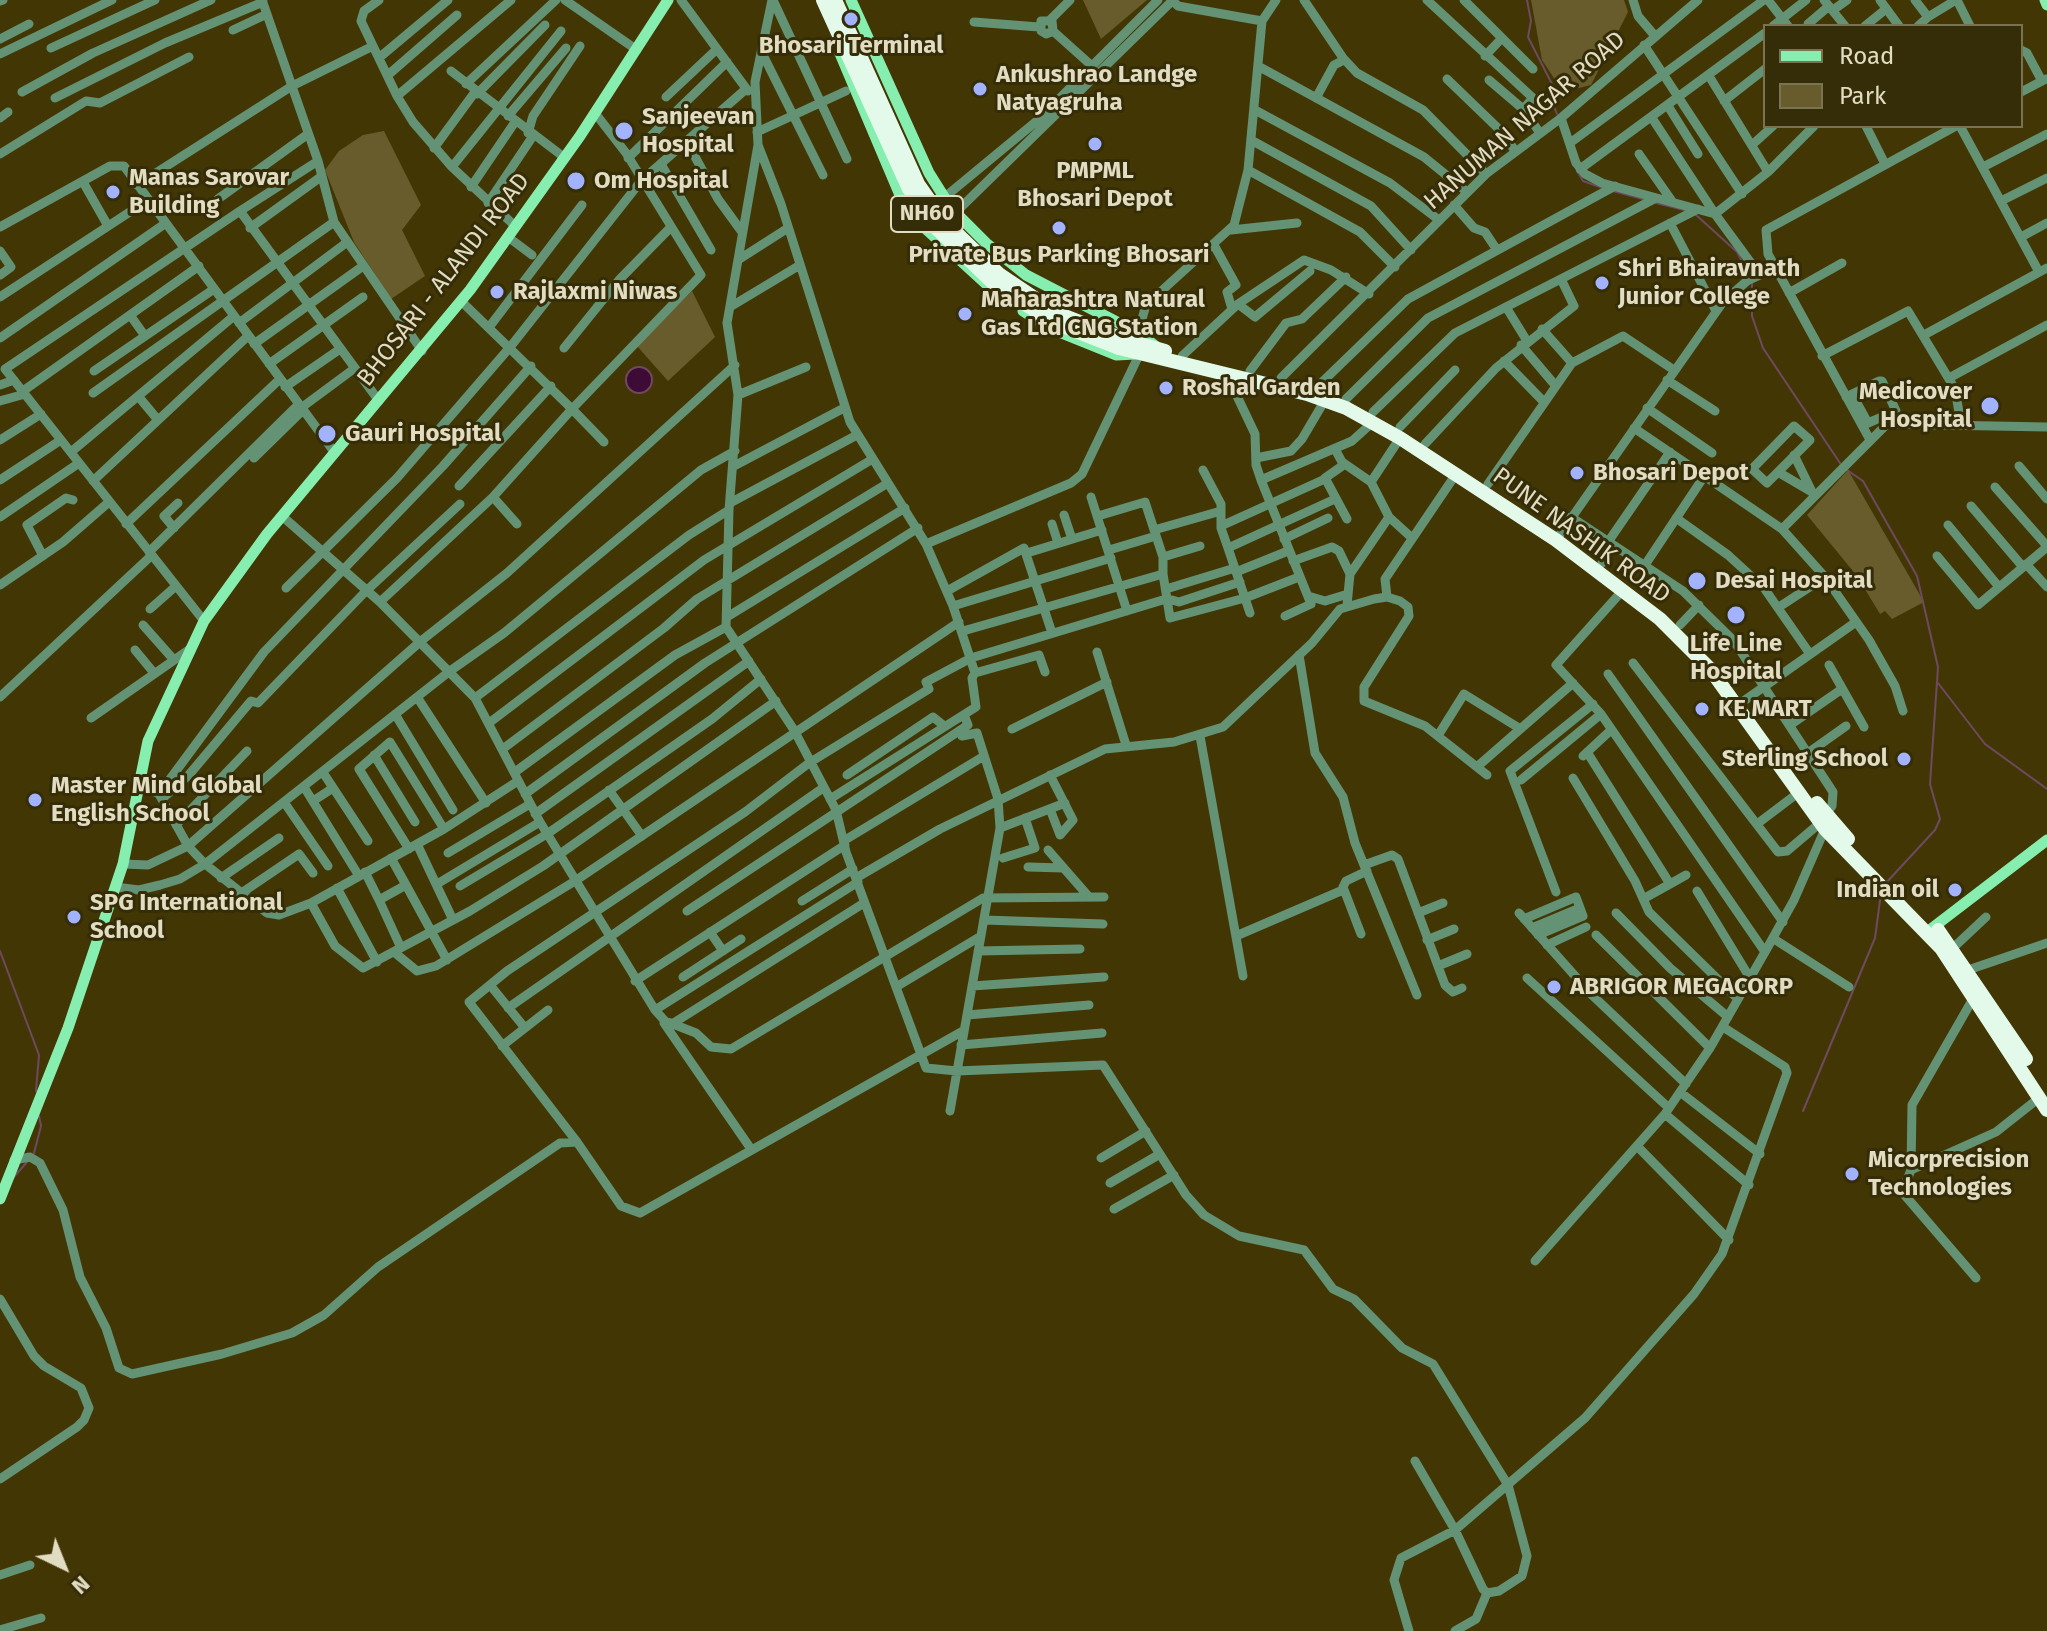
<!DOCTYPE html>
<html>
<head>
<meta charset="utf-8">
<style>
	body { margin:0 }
	#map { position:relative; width:2047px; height:1631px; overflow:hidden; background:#423704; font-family:"Fira Sans",sans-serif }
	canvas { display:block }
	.legend { position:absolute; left:1763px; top:24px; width:260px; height:104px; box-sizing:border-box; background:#352d08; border:2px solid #7a7353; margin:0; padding:10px 14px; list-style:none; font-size:24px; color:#e2dcc3 }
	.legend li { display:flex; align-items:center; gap:16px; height:40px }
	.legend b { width:40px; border:2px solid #7a7353 }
	.north { position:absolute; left:24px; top:1527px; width:80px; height:80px; -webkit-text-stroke:6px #352d08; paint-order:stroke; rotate:137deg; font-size:22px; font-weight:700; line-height:32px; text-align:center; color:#e2dcc3 }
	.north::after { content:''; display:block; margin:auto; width:28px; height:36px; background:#e2dcc3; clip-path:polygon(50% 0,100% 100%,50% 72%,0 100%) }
</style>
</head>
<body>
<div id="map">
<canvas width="2047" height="1631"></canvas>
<ul class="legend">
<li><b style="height:10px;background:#86eeae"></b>Road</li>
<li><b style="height:22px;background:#685c2c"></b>Park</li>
</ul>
<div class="north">N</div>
</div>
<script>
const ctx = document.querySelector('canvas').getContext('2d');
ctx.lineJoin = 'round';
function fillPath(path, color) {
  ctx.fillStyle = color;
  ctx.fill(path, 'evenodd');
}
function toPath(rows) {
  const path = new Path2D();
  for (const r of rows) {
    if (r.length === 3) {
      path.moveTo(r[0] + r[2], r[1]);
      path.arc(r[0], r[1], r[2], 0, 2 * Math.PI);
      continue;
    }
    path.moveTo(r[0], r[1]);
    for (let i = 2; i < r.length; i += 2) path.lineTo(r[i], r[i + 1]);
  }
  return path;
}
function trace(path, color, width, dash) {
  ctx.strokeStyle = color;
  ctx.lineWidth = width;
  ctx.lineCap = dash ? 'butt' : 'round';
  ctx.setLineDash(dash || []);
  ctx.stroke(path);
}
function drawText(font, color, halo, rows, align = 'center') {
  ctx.font = font + ' "Fira Sans",sans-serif';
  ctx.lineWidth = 6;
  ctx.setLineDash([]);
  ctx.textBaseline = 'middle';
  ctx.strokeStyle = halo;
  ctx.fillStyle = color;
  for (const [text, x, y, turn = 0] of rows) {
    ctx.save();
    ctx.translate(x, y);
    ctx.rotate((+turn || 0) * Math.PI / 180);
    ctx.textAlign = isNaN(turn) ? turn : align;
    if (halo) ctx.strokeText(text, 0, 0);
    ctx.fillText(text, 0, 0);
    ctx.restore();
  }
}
const green = toPath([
	[1083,0,1147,0,1101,39],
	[1531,0,1624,0,1628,12,1591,85,1563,92,1542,60],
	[384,131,421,205,402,230,425,276,391,299,354,242,325,170,339,151,363,135],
	[692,291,715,337,668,381,637,346],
	[1848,470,1924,602,1892,619,1885,611,1880,614,1857,576,1807,515]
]);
const water = toPath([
	[639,380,13]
]);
const stream = toPath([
	[1527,0,1531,21,1528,37,1554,88,1553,104,1557,114],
	[1577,171,1583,181,1603,188],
	[1613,191,1646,200],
	[1656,203,1684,210],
	[1695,214,1737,252,1750,277],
	[1752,283,1752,316,1763,348,1842,466],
	[1847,470,1863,481,1917,576,1938,667,1930,784,1940,819,1935,830,1885,884],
	[1938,683,1985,744,2047,789],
	[0,951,39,1055,36,1091],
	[1803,1111,1875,938,1881,893],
	[34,1153,41,1126,39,1116],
	[13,1178,27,1162]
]);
const minor = toPath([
	[262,0,318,161,334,222,422,351],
	[379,0,364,11,361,21,397,96,413,122,452,167,515,226],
	[565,0,637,50],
	[681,0,748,91],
	[772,0,755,82,758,145,727,323,738,395,729,510,726,627,794,730,836,810,846,852,926,1068,957,1071,1103,1065,1186,1195,1204,1215,1239,1236,1304,1250,1333,1289,1354,1299,1402,1348,1433,1364,1508,1485,1527,1556,1522,1576,1499,1591,1487,1593,1483,1589,1455,1530,1415,1461],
	[773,0,847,159],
	[1172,0,1178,6,1262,21],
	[1304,0,1343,58,1357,73,1423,110,1486,174],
	[1427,0,1533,98,1523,109],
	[1464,0,1502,38,1485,56],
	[1633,0,1638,16,1655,36],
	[1768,0,1788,26],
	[1824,0,1845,26],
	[1880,0,1899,26],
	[1915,0,1928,17,1918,26],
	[1957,0,1970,26],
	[0,1,3,0],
	[1833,10,1847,0],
	[1928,17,1956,0],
	[1050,20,1070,0],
	[974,22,1039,27],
	[1808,24,1829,6],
	[1773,26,1806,0],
	[1865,26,1886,9],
	[233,30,267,14],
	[1053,31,1046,34,1041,31,1041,21,1052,21,1053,31,1092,66],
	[1502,38,1533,69],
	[0,39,29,24],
	[1644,45,1742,194],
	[51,48,155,0],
	[2021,50,2027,53,2042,81],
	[762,53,823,175],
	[0,54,112,0],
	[380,57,448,0],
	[1258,66,1424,157,1467,192],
	[451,71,565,158],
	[388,75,457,15],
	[1709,76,1768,172],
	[1447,79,1504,134,1515,151],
	[1489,80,1523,109,1540,133],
	[466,84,556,0],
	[22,92,93,53,211,0],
	[2021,92,2046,79],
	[477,94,545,25],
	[397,96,511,0],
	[666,97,717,49],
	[55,98,165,43,263,2],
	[1316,98,1334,65,1344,60],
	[1724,101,1765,69],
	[1668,106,1698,154],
	[1255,110,1390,183,1439,220],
	[508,116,566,48],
	[0,118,8,112],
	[1561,118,1576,163,1585,174,1602,183,1715,214,1759,274],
	[1652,118,1715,214,1768,172,1814,126],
	[1866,126,1885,164],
	[1960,126,2039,272],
	[757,132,846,91],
	[528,133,533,116,580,46],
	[1251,140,1371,206,1411,250],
	[687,142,718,199,742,232],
	[1570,143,1764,0],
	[758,145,781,204,850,422,926,544,953,606,975,673,972,678,976,707,830,799],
	[1752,145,1773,126],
	[434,148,475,92],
	[0,154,86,101,100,103,189,57],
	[1639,154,1672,201],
	[628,158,727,62],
	[661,164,711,250],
	[452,167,561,31],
	[1983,167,2047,134],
	[1580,169,1765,33],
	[1248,170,1360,232,1395,267],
	[83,182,108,226],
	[137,185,292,86,373,46],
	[471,187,515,122],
	[218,199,308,134],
	[940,201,1038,120,1158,0],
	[2001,201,2047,178],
	[488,203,533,136],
	[1454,205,1474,228,1485,232,1497,250],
	[240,211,318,161],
	[952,216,1173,0],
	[1670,223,1716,311],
	[0,227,110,166,124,166,335,453],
	[250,228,322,176],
	[1231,230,1297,223],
	[508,237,532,255],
	[2021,237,2047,223],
	[1214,245,1236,285,1227,292,1232,309],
	[0,251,11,267,0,275],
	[738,260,788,228],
	[1789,293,1842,263],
	[0,297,148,200],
	[461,301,572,409,701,275,626,153,595,113],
	[1238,304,1255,317,1310,271],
	[730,307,800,265],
	[1506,307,1527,341],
	[130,315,145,336],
	[239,323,346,243],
	[490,326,582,205],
	[1542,329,1572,363],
	[1138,333,1146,305,1234,225,1248,170,1262,21,1276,0],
	[1924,335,2047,268],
	[0,338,166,223],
	[254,344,363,266],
	[1521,345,1555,385],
	[564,348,619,280,670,228],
	[1182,356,1238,304,1304,260,1331,270,1369,294],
	[1822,356,1908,311,1955,389,1961,424],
	[1504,361,1544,402],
	[269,364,363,297],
	[94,371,214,289],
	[1250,371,1286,323,1302,319,1346,277],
	[1227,375,1255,434,1256,465,1261,480],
	[1281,378,1486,174,1561,118,1698,0],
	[1949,378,2047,325],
	[1667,380,1715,411],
	[0,385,14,380],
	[285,387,340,349],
	[1316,388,1408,299,1615,186],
	[23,391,199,266],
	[93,393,334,222],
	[738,395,806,367],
	[138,396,158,420],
	[1846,397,1879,381,1882,381,1896,411,1868,423,1852,394],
	[1346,399,1428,318,1656,198],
	[0,401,25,394],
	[301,408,355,368],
	[1647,408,1712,453],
	[1373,412,1455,333,1698,209],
	[1794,426,1810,440,1767,483,1752,469,1794,426],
	[1400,427,1455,370],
	[1634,428,1782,529,1825,577,1869,640,1895,686,1903,711],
	[1869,438,1768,254,1766,230,1956,126],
	[0,440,41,414],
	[1425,444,1496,368,1574,306,1561,279],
	[1335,449,1342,462,1371,482,1389,517,1412,538],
	[71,452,234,316],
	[1794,455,1814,496],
	[254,458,303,410],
	[1256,458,1291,451,1302,439,1325,400],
	[1345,464,1325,478,1347,519],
	[734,466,844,408],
	[2019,466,2047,499],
	[1203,470,1221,504,1221,528,1228,548],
	[1778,472,1812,492],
	[0,480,61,440],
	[93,481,248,336],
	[1371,482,1400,438],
	[1488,484,1572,363,1623,336,1674,370],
	[459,486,551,386],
	[1995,487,2047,546],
	[493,497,517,524],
	[1091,497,1127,611],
	[730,503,857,435],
	[1971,506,2023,567],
	[1064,515,1072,539],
	[282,516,380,602,475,698,540,822,655,1010,858,882],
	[0,517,79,463],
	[1571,517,1683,591,1734,641,1833,792,1832,806,1826,814],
	[1676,518,1728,555,1764,588,1810,654],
	[126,524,280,379],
	[1052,524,1058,543],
	[1948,525,1999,587],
	[1221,526,1325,479],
	[174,528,164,516,178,503],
	[1782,529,1887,424,2047,427],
	[1154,530,1221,511],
	[1284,539,1328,518],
	[1556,540,1723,302,1747,281,1775,268],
	[1608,542,1670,452],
	[926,544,1071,483,1082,474,1139,355],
	[1109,550,1156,536],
	[149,552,299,404],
	[1027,553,1102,530],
	[43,556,27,525,66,498,73,500],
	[1937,556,1978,605,2047,547],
	[1163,557,1200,546],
	[1293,561,1332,547,1339,551,1350,574],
	[1602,563,1611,544],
	[2026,564,2047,587],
	[1645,565,1705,475],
	[1236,572,1288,551],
	[1163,574,1170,618,1245,598,1299,577],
	[0,585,63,542,109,502],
	[286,588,397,478,511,346,641,181,746,89],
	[1166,589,1235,568],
	[947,591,1024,548,1052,633],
	[1308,596,1325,601,1348,594],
	[1387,597,1385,579,1456,474],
	[1172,600,1179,602,1240,582],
	[380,602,493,497,572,409,604,442],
	[1347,605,1350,574,1389,517],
	[953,606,1111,558],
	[1779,607,1825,577],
	[150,609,176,586],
	[1250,613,1228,548,1335,499],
	[1285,616,1311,604,1261,480,1352,441,1373,422],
	[727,617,905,508],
	[204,621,5,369,240,211,379,401],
	[143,625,174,660],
	[1680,625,1699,605],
	[963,631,1163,574,1163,557,1145,502,1098,516],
	[135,650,154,673],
	[1097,652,1126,745],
	[1299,655,1315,753,1343,797,1355,843,1417,995],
	[1633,663,1778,852,1787,851,1820,823],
	[1829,665,1864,727],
	[975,673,1039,655,1045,672],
	[1608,674,1783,922],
	[0,697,152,555],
	[417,697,486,803],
	[475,698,689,535,729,510],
	[1738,705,1856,622],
	[395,714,453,810],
	[91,718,190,649],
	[489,723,704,560,871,460],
	[1790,725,1842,689],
	[1012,729,1107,682],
	[1439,734,1464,694,1519,728],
	[1200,736,1243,976],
	[504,748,664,628,697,599,888,483],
	[1587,752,1670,884,1643,899],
	[1808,753,1846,726],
	[374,755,415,822],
	[1583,756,1611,730],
	[1478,766,1573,683],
	[515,772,675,655,726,627],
	[324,774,368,841],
	[847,775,933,717,943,725],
	[1050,775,1073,820,1060,835,1050,809],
	[1573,778,1635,881,1649,912,1738,999],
	[1521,780,1601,714],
	[138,784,159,794,188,846,205,864,450,671,504,633,701,470,735,451],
	[304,787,359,876],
	[609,790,642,836],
	[159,794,264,652,443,466,531,366],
	[525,794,705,663,918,528],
	[162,799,188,776,251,701,258,703,365,592,460,504],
	[313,801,333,788],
	[284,802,328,866],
	[535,814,749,661],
	[1757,824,1798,793],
	[176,825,247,751],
	[1000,828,1065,803],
	[845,840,984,756],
	[417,844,453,920],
	[409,849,359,769,390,742,444,829],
	[1048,850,1089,897],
	[448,853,530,804],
	[391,858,406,885],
	[1003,858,1035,848,1025,818],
	[123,864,148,865,188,846,421,641,507,573,735,365],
	[1364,865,1392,855,1398,859,1445,985,1453,992,1462,988],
	[1028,867,1063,868],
	[365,872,379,900],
	[221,878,279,838],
	[856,878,940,829,1105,749,1174,742,1223,727,1312,643,1340,609,1374,599,1387,597,1400,601,1408,607,1409,616,1364,687,1364,701,1425,726,1487,775],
	[437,884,540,822],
	[1670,884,1686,875],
	[460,886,547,834,712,719,761,679],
	[115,887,139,890,160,885,180,879,205,864,267,913,279,915,311,903,335,946,363,968,470,911,543,866,776,701],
	[337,888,377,962],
	[1697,891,1750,978],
	[1556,892,1510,771,1593,704],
	[240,894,299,854,313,873],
	[802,901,853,869],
	[311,903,444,829,518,781],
	[687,911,968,725,964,715],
	[1418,913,1443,903],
	[1519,913,1592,995,1686,1084],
	[1616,913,1670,968,1728,1017],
	[1524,919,1576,897,1583,916,1538,935],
	[984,920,1103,924],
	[1532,928,1580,908],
	[710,932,723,951],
	[1361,934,1343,887,1346,881,1367,871],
	[1596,935,1710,1048],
	[1236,936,1343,890],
	[1774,939,1849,987],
	[1427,940,1454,929],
	[1547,945,1586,927],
	[401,948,379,900,406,885,447,960],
	[1953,948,1986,917],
	[978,951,1080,949],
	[394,952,417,971,436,966,575,881,959,622],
	[1765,952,1794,900,1825,829],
	[1438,966,1467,954],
	[1968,970,2047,943],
	[683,977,741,939],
	[1527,978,1669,1108],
	[635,981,845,845],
	[490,985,525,1028],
	[972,986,1104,977],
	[896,987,981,936],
	[1974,997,1912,1105,1911,1170,1902,1192,1976,1278],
	[508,1008,823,788],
	[655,1010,665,1021,696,1033,711,1047,731,1049,983,898,1104,897],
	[967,1015,1089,1005],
	[664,1023,751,1149],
	[672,1024,864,903],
	[961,1045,1102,1033],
	[502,1046,548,1010],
	[1680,1092,1760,1154],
	[950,1111,1000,828,998,799,977,733,962,736],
	[1665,1114,1749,1185],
	[577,1142,469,1002,507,971,745,812,809,763,929,689,926,682,971,658,1166,599],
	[1638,1147,1729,1240],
	[1101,1158,1146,1131],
	[14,1160,30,1157,40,1163,63,1210,80,1277,106,1328,119,1368,132,1374,222,1354,292,1333,324,1315,378,1267,560,1143,577,1142,621,1206,640,1213,963,1031],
	[1911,1170,1996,1132,2039,1098],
	[1110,1183,1160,1154],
	[1114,1209,1174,1175],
	[1535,1261,1665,1114,1710,1048,1765,952,1601,714,1556,665,1623,590],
	[0,1299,34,1356,44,1366,81,1388,89,1408,84,1420,77,1427,0,1479],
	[0,1575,30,1565],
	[0,1630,41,1618],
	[1409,1631,1394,1580,1401,1558,1455,1530,1585,1418,1694,1294,1722,1254,1787,1073,1785,1067,1723,1027],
	[1455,1631,1476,1619,1487,1593]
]);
const major = toPath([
	[851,0,929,173,951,208,986,243,1026,275,1138,333,1158,348],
	[2045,0,2047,5],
	[839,51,900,195,916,220,996,293],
	[1023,311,1049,328,1116,355,1136,354],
	[1927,932,2047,840],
	[0,1199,68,1028,123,864,148,741,204,621,267,534,470,290,580,136,668,0]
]);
const highway = toPath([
	[1123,339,1165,351],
	[1119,348,1307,394,1346,408,1400,438,1556,540,1660,619,1710,669,1825,829,1941,948,2047,1110],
	[1817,803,1848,839],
	[1938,930,2026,1059]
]);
const highwayBridge = toPath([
	[823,0,909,189,937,229,992,282,1052,322,1119,348],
	[835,0,918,184,945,222,999,274,1057,313,1123,339]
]);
const markers = [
	[851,19,8,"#a3b2fc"],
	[980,89,8,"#a3b2fc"],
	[624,131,10,"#a3b2fc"],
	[1095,144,8,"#a3b2fc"],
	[576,181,10,"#a3b2fc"],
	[113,192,8,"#a3b2fc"],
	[1059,228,8,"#a3b2fc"],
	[1602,283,8,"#a3b2fc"],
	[497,292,8,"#a3b2fc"],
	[965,314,8,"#a3b2fc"],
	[1166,388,8,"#a3b2fc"],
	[1990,406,10,"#a3b2fc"],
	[327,434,10,"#a3b2fc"],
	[1577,473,8,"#a3b2fc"],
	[1697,581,10,"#a3b2fc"],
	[1736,615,10,"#a3b2fc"],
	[1702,709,8,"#a3b2fc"],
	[1904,759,8,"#a3b2fc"],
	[35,800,8,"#a3b2fc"],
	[1955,890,8,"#a3b2fc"],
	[74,917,8,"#a3b2fc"],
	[1554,987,8,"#a3b2fc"],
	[1852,1174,8,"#a3b2fc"]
];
const shields = [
	[927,214,72]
];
const shieldNames = [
	["NH60",927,214]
];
const poiNames = [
	["Bhosari Terminal",851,46,"center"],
	["Ankushrao Landge",996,75],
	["Natyagruha",996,103],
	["Sanjeevan",642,117],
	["Hospital",642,145],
	["PMPML",1095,171,"center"],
	["Bhosari Depot",1095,199,"center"],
	["Manas Sarovar",129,178],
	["Building",129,206],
	["Om Hospital",594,181],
	["Private Bus Parking Bhosari",1059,255,"center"],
	["Shri Bhairavnath",1618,269],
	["Junior College",1618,297],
	["Rajlaxmi Niwas",513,292],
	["Maharashtra Natural",981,300],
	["Gas Ltd CNG Station",981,328],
	["Roshal Garden",1182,388],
	["Medicover",1972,392,"right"],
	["Hospital",1972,420,"right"],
	["Gauri Hospital",345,434],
	["Bhosari Depot",1593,473],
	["Desai Hospital",1715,581],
	["Life Line",1736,644,"center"],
	["Hospital",1736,672,"center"],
	["KE MART",1718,709],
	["Sterling School",1888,759,"right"],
	["Master Mind Global",51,786],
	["English School",51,814],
	["Indian oil",1939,890,"right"],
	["SPG International",90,903],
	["School",90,931],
	["ABRIGOR MEGACORP",1570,987],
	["Micorprecision",1868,1160],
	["Technologies",1868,1188]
];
const streetNames = [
	["HANUMAN NAGAR ROAD",1525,121,-41],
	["BHOSARI - ALANDI ROAD",444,280,-52],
	["PUNE NASHIK ROAD",1581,536,36]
];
fillPath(green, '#685c2c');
fillPath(water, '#3e0a36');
trace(water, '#6f4960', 2);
trace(stream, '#6f4960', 2);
trace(minor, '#639374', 9);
trace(major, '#86eeae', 11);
trace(highway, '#e3faea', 14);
trace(highwayBridge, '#e3faea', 14);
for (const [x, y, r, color] of markers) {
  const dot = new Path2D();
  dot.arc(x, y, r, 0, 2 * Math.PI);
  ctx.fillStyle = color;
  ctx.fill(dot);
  trace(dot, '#352d08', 3);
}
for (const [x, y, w] of shields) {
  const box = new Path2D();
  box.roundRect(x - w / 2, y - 18, w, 36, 6);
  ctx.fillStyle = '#352d08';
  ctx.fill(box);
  trace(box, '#e2dcc3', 2);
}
drawText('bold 22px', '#e2dcc3', null, shieldNames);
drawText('bold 24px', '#e2dcc3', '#352d08', poiNames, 'left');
drawText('24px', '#e2dcc3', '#352d08', streetNames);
</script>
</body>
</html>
